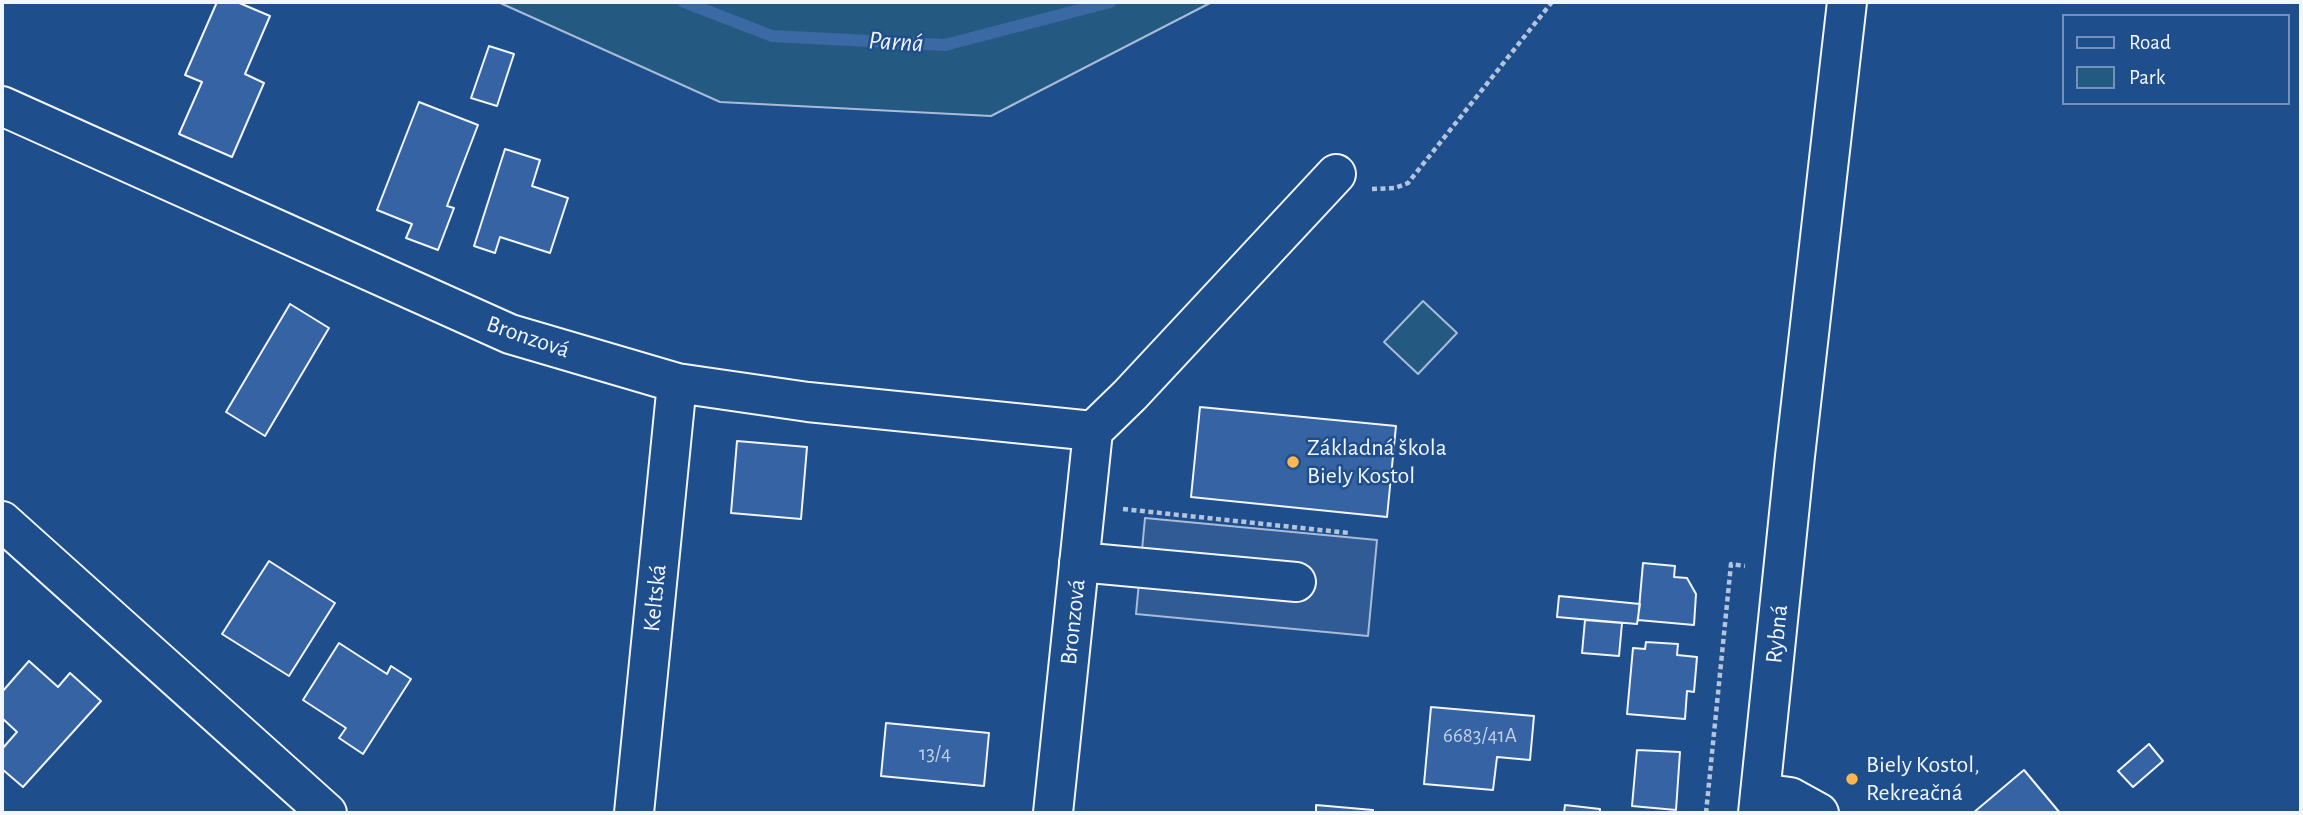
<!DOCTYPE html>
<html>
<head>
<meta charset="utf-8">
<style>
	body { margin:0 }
	#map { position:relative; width:2303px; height:815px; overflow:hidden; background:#1f4e8c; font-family:"Alegreya Sans",sans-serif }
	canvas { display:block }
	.frame { position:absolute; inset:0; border:4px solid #f2f6ff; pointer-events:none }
	.legend { position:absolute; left:2062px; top:14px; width:228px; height:91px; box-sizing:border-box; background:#1f4e8c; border:2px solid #7391ba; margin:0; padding:9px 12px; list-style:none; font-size:21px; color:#f2f6ff }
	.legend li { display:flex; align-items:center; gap:14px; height:35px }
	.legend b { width:35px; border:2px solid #7391ba }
</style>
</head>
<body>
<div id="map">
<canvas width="2303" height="815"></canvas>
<div class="frame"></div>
<ul class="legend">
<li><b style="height:9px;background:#1f4e8c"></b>Road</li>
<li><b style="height:19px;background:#245a82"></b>Park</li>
</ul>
</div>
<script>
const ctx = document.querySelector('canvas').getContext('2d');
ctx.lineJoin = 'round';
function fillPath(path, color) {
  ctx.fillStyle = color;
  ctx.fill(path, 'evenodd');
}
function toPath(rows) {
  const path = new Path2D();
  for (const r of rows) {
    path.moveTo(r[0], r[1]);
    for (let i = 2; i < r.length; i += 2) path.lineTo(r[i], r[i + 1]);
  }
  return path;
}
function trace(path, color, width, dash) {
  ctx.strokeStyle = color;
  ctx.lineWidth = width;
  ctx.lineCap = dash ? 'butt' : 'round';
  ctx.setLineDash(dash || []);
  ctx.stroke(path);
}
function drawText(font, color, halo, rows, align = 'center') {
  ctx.font = font + ' "Alegreya Sans",sans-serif';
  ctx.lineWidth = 5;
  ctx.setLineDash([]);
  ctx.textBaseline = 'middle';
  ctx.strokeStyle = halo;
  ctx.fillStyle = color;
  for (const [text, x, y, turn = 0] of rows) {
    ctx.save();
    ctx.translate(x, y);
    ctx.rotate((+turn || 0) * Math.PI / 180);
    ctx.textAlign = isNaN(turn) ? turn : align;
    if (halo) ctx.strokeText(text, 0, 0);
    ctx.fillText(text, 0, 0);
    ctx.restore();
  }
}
const green = toPath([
	[498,2,1212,2,991,116,720,102,498,2],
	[1423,301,1457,333,1418,374,1384,342,1423,301]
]);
const parking = toPath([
	[1145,518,1377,540,1368,636,1136,614,1145,518]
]);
const stream = toPath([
	[684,2,772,36,945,45,1110,2]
]);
const building = toPath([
	[217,2,237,2,270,16,245,74,264,83,232,157,179,134,202,82,185,75,217,2],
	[489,46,514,54,497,106,471,98,489,46],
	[419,102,478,125,447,206,454,208,438,250,406,238,412,224,377,210,419,102],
	[505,149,540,160,532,186,568,198,550,253,500,237,495,253,474,246,505,149],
	[290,304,329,328,265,436,226,412,290,304],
	[1200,407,1396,426,1387,517,1191,497,1200,407],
	[737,441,807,447,801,519,731,513,737,441],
	[269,561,335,603,289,676,222,634,269,561],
	[1643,563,1675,566,1674,577,1687,578,1696,594,1694,625,1638,620,1643,563],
	[1559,596,1640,604,1637,624,1557,617,1559,596],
	[1585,620,1622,623,1619,656,1582,653,1585,620],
	[1646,642,1678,644,1677,655,1697,657,1694,692,1687,691,1685,719,1627,714,1633,648,1645,649,1646,642],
	[339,643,387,674,391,666,411,679,363,754,339,738,346,728,303,700,339,643],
	[29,661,58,687,70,673,101,701,23,787,2,769,2,749,17,732,2,718,2,692,29,661],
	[1431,707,1534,716,1530,760,1497,757,1493,790,1424,784,1431,707],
	[886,723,989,733,984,786,881,776,886,723],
	[2149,744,2163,761,2133,787,2118,771,2149,744],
	[1637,750,1680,752,1676,810,1632,806,1637,750],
	[2024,770,2060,813,1973,813,2024,770],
	[1316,805,1373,810,1373,813,1316,813,1316,805],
	[1565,805,1600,809,1600,813,1564,813,1565,805]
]);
const path = toPath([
	[1372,189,1395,188,1408,183,1552,2],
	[1123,509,1349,533],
	[1706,813,1731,564,1745,566]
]);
const minor = toPath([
	[2,106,510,334,677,383,808,402,1093,431,1053,813],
	[1093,431,1130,395,1336,174],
	[2,521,327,813],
	[1079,562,1296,582],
	[1760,793,1790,797,1819,813],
	[634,813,677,383],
	[1758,813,1795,456,1847,2]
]);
const markers = [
	[1293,462,7,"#ffb74d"],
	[1852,779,7,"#ffb74d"]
];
const numberNames = [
	["6683/41A",1480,736],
	["13/4",935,754]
];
const streetNames = [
	["Bronzová",528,337,19],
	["Keltská",655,598,-84],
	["Bronzová",1073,622,-84],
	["Rybná",1777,634,-84]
];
const poiNames = [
	["Základná škola",1307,448],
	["Biely Kostol",1307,476],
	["Biely Kostol,",1866,765],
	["Rekreačná",1866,793]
];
const waterNames = [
	["Parná",896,42,3]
];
fillPath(green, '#245a82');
trace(green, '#a8bbd7', 2);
fillPath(parking, '#305b95');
trace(parking, '#a8bbd7', 2);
trace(stream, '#3b69a3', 12);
fillPath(building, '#3563a3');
trace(building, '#f2f6ff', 2);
trace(minor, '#f2f6ff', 42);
trace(path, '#b3c4dc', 4.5, [5, 3.5]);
trace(minor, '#1f4e8c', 38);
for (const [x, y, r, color] of markers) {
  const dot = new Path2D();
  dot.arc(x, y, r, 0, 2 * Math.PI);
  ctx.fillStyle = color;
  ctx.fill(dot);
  trace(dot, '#1f4e8c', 2.5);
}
drawText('21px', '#c3d1e8', null, numberNames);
drawText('24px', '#f2f6ff', '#1f4e8c', streetNames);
drawText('24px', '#f2f6ff', '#1f4e8c', poiNames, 'left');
drawText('italic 26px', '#f2f6ff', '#1f4e8c', waterNames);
</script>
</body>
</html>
